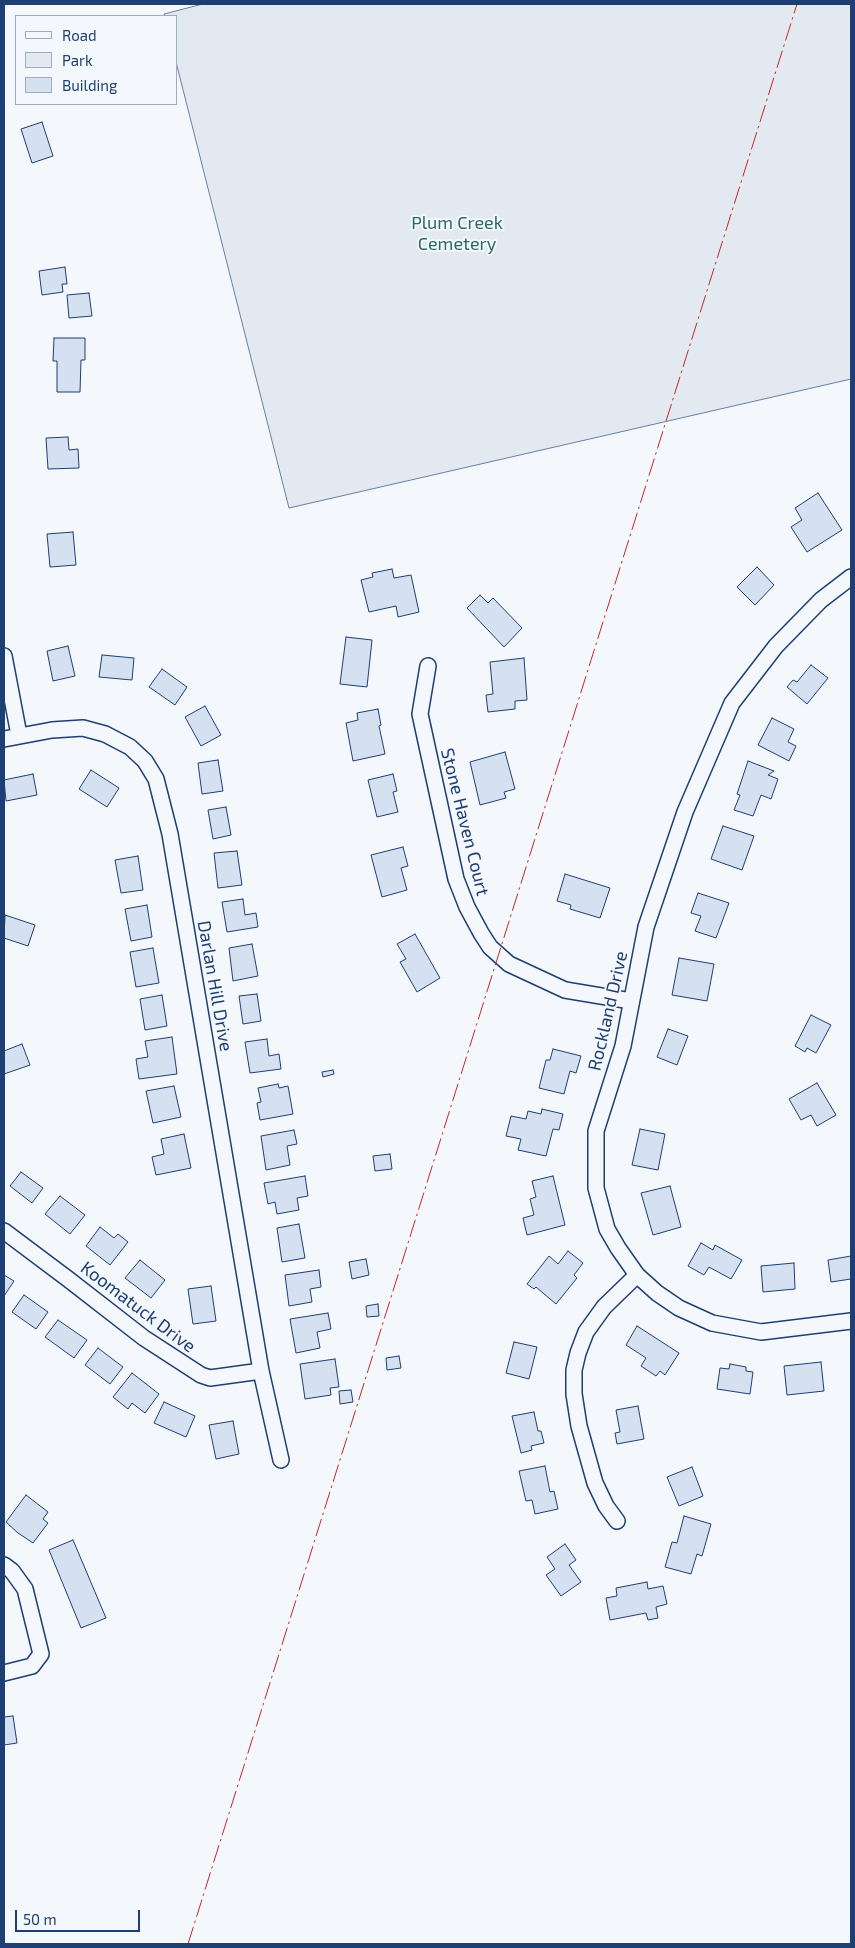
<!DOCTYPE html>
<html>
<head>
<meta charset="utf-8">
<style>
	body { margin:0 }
	#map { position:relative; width:855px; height:1948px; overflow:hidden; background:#f4f7fb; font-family:"Exo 2",sans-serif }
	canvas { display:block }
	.frame { position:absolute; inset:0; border:5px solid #1d3f73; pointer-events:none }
	.legend { position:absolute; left:15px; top:15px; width:162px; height:90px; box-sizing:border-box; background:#f4f7fb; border:1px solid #9eadc5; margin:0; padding:6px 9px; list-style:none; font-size:15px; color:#1d3f73 }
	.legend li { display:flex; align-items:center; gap:10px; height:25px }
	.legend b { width:25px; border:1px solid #9eadc5 }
	.scale { position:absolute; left:15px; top:1910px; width:125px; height:22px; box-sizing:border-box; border:2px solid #1d3f73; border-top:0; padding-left:6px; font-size:15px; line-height:18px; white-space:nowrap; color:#1d3f73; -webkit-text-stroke:4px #f4f7fb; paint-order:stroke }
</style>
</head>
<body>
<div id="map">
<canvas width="855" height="1948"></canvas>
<div class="frame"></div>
<ul class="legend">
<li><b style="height:6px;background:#f4f7fb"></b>Road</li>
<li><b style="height:14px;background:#e3e9f0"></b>Park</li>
<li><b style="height:14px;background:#d5e0f0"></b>Building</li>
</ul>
<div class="scale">50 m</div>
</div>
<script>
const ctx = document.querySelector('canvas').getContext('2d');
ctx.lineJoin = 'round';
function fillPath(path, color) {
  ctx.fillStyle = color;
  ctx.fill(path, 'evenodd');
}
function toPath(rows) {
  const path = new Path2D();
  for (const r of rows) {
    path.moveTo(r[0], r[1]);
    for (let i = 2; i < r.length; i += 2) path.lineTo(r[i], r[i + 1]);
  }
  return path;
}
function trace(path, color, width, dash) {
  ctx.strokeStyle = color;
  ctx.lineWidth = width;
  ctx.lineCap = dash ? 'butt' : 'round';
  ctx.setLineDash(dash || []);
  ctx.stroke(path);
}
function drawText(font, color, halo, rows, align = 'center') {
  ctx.font = font + ' "Exo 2",sans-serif';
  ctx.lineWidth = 4;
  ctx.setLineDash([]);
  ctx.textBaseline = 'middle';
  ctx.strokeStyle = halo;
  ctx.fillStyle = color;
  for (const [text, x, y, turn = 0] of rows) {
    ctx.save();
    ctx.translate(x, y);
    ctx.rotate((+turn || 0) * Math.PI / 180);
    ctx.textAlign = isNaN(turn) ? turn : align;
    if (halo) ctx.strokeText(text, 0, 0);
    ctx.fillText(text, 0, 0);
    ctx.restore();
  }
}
const green = toPath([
	[203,4,851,4,851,379,289,508,176,62,176,16,165,16,164,14,203,4]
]);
const building = toPath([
	[42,122,53,156,32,163,21,129,42,122],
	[65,267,67,284,62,284,63,292,42,295,39,271,65,267],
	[89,293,92,316,69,318,67,295,89,293],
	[54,338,85,338,85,360,81,360,80,392,57,392,57,361,53,361,54,338],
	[68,437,69,450,78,449,79,468,48,469,46,438,68,437],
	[818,493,842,530,807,552,791,527,802,520,795,508,818,493],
	[73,532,76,565,50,567,47,534,73,532],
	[757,567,774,585,755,605,737,587,757,567],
	[392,569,394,578,411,575,419,612,398,617,396,606,369,612,361,580,373,577,372,573,392,569],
	[480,595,488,603,493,598,522,628,504,647,467,608,480,595],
	[346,637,372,640,367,687,340,684,346,637],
	[68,646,75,676,53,681,47,651,68,646],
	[102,655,134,658,132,680,99,677,102,655],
	[524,658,527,700,515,701,515,709,488,712,486,695,493,694,490,662,524,658],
	[811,665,828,678,807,704,787,687,793,680,797,682,811,665],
	[162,669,187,687,175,705,149,687,162,669],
	[205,706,221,735,201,746,185,717,205,706],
	[378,709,381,725,379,726,385,754,353,761,346,723,358,720,357,713,378,709],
	[772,718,794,729,788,742,796,746,789,761,758,745,772,718],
	[505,752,515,789,504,792,506,798,480,805,470,762,505,752],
	[218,760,223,791,202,794,198,763,218,760],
	[748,761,774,771,768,775,778,779,771,799,761,795,753,816,734,810,740,795,737,794,748,761],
	[91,770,119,788,107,807,79,789,91,770],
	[33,774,37,795,6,801,4,780,33,774],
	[393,774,397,791,393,792,398,812,377,817,368,780,393,774],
	[226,807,231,835,213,839,208,810,226,807],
	[723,826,754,836,742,870,711,859,723,826],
	[403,847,408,866,401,868,407,890,382,897,371,855,403,847],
	[237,851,242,885,218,888,214,853,237,851],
	[138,856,143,890,121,893,115,860,138,856],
	[565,874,610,888,600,918,570,909,571,905,557,901,565,874],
	[698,893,729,903,716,938,695,931,701,916,691,913,698,893],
	[243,899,245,915,256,913,258,927,227,932,222,902,243,899],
	[147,905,152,937,131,941,125,909,147,905],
	[5,915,35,925,28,946,4,938,5,915],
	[415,934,440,978,417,992,400,962,406,959,397,944,415,934],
	[252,944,258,976,233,981,229,948,252,944],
	[153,948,159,983,136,987,130,952,153,948],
	[679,958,714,964,707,1001,672,995,679,958],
	[257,994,261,1021,243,1024,239,996,257,994],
	[162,995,167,1026,145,1030,140,999,162,995],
	[811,1015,831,1025,816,1053,807,1048,805,1052,795,1046,811,1015],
	[668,1029,688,1036,677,1065,657,1057,668,1029],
	[172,1037,177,1074,139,1079,136,1059,148,1057,145,1041,172,1037],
	[267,1039,269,1056,279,1054,281,1069,250,1073,245,1042,267,1039],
	[22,1044,30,1065,4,1074,4,1051,22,1044],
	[553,1049,581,1056,576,1073,570,1071,564,1094,539,1088,546,1060,550,1060,553,1049],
	[333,1070,334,1074,323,1077,322,1072,333,1070],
	[817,1083,836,1115,817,1126,811,1115,801,1120,789,1099,817,1083],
	[278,1084,279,1088,288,1086,293,1114,260,1120,257,1103,261,1102,258,1088,278,1084],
	[174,1086,181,1117,153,1123,146,1091,174,1086],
	[542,1109,563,1114,559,1130,553,1129,546,1156,518,1150,521,1139,506,1136,511,1116,526,1119,528,1111,541,1114,542,1109],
	[640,1129,665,1134,658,1170,632,1165,640,1129],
	[294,1130,297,1144,287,1146,290,1165,266,1170,261,1136,294,1130],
	[184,1134,191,1168,156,1175,152,1157,164,1154,161,1139,184,1134],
	[390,1154,392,1169,375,1171,373,1156,390,1154],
	[21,1172,43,1188,32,1203,10,1186,21,1172],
	[305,1176,308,1196,297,1198,299,1210,277,1214,275,1202,268,1204,264,1183,305,1176],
	[553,1176,565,1225,527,1235,523,1218,534,1215,530,1199,536,1197,532,1181,553,1176],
	[670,1186,681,1227,653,1235,641,1193,670,1186],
	[60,1196,85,1215,70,1234,45,1214,60,1196],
	[299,1224,305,1258,282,1262,277,1228,299,1224],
	[100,1227,114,1238,118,1234,128,1242,110,1265,86,1246,100,1227],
	[701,1243,713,1250,715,1245,742,1260,731,1279,709,1267,704,1275,688,1266,701,1243],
	[568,1251,583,1263,574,1275,577,1278,556,1304,536,1287,534,1289,527,1284,549,1256,558,1264,568,1251],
	[851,1256,851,1279,831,1282,828,1260,851,1256],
	[366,1259,369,1275,352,1279,349,1262,366,1259],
	[140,1260,165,1280,151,1298,125,1278,140,1260],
	[794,1263,795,1289,763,1292,761,1266,794,1263],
	[319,1270,321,1287,310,1289,312,1302,289,1306,285,1275,319,1270],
	[4,1275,14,1281,4,1296,4,1275],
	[211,1286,216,1321,193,1324,188,1289,211,1286],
	[24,1295,48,1312,36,1329,12,1312,24,1295],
	[378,1304,379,1316,367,1317,366,1306,378,1304],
	[328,1313,331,1329,317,1332,320,1348,296,1353,290,1319,328,1313],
	[58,1320,87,1340,74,1358,45,1337,58,1320],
	[637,1326,679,1353,665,1375,660,1371,656,1376,641,1366,646,1358,626,1345,637,1326],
	[514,1342,537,1347,529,1379,506,1373,514,1342],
	[98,1348,123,1367,110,1384,85,1365,98,1348],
	[399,1356,401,1368,387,1370,386,1358,399,1356],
	[335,1359,339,1387,330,1388,331,1395,305,1399,300,1364,335,1359],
	[821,1362,824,1391,787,1395,784,1366,821,1362],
	[730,1364,746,1367,746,1371,753,1372,750,1394,717,1389,720,1368,729,1369,730,1364],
	[132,1373,159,1394,145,1413,132,1403,128,1409,113,1397,132,1373],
	[351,1390,353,1402,340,1404,339,1391,351,1390],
	[164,1402,195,1416,186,1437,154,1423,164,1402],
	[638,1406,644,1439,617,1444,615,1433,620,1432,616,1410,638,1406],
	[534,1412,538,1431,541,1431,544,1443,531,1446,532,1450,521,1453,512,1416,534,1412],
	[233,1421,239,1454,216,1459,209,1425,233,1421],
	[545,1466,550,1492,554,1491,558,1509,535,1514,532,1500,526,1501,519,1471,545,1466],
	[692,1467,703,1496,679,1506,667,1477,692,1467],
	[26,1495,48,1512,43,1519,48,1523,33,1543,18,1533,6,1522,26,1495],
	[684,1516,711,1524,702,1556,697,1554,691,1574,665,1567,672,1542,677,1543,684,1516],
	[73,1540,106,1618,81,1628,49,1550,73,1540],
	[565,1544,576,1560,569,1565,581,1582,561,1596,546,1575,555,1569,547,1557,565,1544],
	[647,1582,648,1589,663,1586,667,1604,656,1607,658,1618,648,1620,646,1613,610,1620,606,1598,617,1596,616,1588,647,1582],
	[13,1716,17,1743,4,1745,4,1717,13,1716]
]);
const street = toPath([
	[851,577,821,600,776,646,732,703,685,812,646,927,623,1046,596,1131,596,1188,607,1229,618,1248,637,1275,657,1293,679,1308,712,1323,761,1332,851,1321],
	[4,656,19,735],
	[428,666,420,714,456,879,467,907,481,933,490,947,509,964,565,990,631,1001],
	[4,739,52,730,83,728,105,734,130,747,145,761,156,779,170,834,261,1371,281,1460],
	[4,1231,68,1279,144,1338,201,1375,210,1378,261,1371],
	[617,1521,606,1506,595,1483,579,1426,574,1394,574,1370,578,1353,586,1332,604,1307,637,1275],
	[4,1565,12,1571,25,1589,41,1654,32,1666,4,1673]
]);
const power = toPath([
	[188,1944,797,4]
]);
const parkNames = [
	["Plum Creek",457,223],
	["Cemetery",457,244]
];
const streetNames = [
	["Stone Haven Court",465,822,76],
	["Darlan Hill Drive",215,986,80],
	["Rockland Drive",608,1011,-77],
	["Koomatuck Drive",138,1307,37]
];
fillPath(green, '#e3e9f0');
trace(green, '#687fa3', 1);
fillPath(building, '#d5e0f0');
trace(building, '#1d3f73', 1);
trace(street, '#1d3f73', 18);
trace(street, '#f4f7fb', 15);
trace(power, '#c62828', 1, [18, 4, 2.5, 4]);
drawText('18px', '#2c6c60', '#f4f7fb', parkNames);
drawText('18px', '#1d3f73', '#f4f7fb', streetNames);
</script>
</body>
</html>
